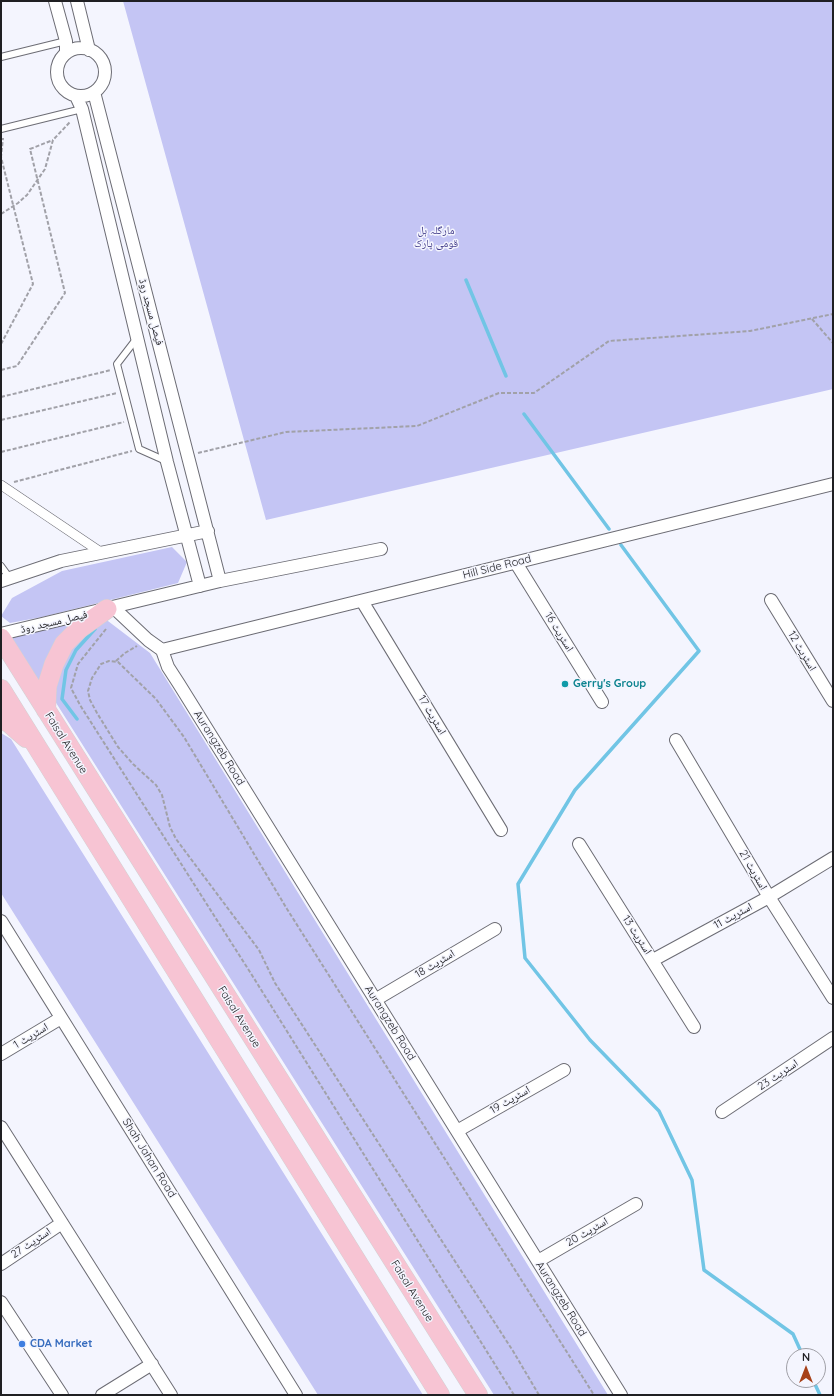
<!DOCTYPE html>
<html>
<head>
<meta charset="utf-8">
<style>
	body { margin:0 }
	#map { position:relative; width:834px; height:1396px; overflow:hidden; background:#f4f5fe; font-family:Quicksand,sans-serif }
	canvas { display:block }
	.frame { position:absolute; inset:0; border:2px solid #1f1f22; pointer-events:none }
	.north { position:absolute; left:786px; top:1348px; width:40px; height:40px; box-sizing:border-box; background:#f4f5fe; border:1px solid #9f9fa6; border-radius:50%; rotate:0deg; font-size:11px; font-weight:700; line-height:16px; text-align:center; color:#1f1f22 }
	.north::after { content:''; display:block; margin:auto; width:14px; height:18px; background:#a74119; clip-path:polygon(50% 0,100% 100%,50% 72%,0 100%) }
</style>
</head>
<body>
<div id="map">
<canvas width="834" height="1396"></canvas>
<div class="frame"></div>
<div class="north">N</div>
</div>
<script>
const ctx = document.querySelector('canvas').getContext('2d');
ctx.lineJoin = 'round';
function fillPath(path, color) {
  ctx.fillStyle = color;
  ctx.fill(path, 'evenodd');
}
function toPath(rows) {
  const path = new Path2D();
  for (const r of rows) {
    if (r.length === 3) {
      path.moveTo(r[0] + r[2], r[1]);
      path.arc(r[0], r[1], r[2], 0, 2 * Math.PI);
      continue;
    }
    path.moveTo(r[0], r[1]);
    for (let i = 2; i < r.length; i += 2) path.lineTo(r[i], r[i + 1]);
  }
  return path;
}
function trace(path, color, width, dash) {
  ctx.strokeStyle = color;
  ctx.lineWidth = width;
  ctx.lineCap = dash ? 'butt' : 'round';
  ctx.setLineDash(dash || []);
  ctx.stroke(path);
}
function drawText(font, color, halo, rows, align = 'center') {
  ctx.font = font + ' Quicksand,"Noto Naskh Arabic",sans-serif';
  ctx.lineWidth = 3;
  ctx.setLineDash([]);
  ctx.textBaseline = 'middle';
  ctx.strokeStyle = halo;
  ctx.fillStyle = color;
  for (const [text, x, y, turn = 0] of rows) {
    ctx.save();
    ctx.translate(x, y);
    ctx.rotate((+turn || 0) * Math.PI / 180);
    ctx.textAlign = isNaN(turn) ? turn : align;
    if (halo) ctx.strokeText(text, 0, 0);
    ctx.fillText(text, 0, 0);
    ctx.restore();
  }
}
const green = toPath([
	[123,1,833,1,833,389,266,520],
	[172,547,187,562,178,583,42,617,10,623,1,616,12,598,62,571],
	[104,618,150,653,608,1395,494,1395,53,698,60,665,74,643],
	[78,622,41,684,11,638],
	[1,733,11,739,423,1395,318,1395,1,893]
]);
const stream = toPath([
	[466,280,506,376],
	[524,414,609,529],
	[621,545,699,651,575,790,518,884,525,958,590,1040,659,1111,692,1180,704,1270,793,1334,803,1356],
	[77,719,62,699,66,670,76,650,95,629],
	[813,1380,820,1395]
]);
const path = toPath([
	[1,214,18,203,27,195,45,169,53,140,70,122],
	[812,319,833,343],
	[1,344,33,284,1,157,3,138],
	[1,370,17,366,65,293,30,149,53,140],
	[1,397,111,370],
	[1,420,117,393],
	[1,452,124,422],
	[198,453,286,432,417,426,499,393,534,393,609,341,750,331,833,314],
	[14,482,132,451],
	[106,629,78,664,71,688,80,705,250,972,514,1395],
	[116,661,125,653,137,646],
	[539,1395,513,1351,275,983,259,950,176,839,170,827,162,795,156,785,133,764,118,747,97,713,90,700,88,691,92,678,101,664,109,661,118,662,156,699,184,737,287,909,594,1395]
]);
const service = toPath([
	[1,57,66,41],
	[1,129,82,109],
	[137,338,117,364,139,449,166,461],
	[1,566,9,577]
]);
const pedestrian = toPath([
	[1,485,102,553]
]);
const minor = toPath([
	[55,1,66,41,66,53],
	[77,1,89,50],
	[81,72,24],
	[94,92,220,581],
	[76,96,82,109,167,462,200,586],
	[516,563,602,702],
	[1,581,61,561,208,531],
	[771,600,833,701],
	[362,601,501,830],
	[114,608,148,640,162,650],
	[1,634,220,581,381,549],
	[162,650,168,667,179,684,621,1395],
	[162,650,833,484],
	[676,740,769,897,833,998],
	[579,844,694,1027],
	[1,921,296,1395],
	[653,960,769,897,833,858],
	[375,1000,495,929],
	[1,1054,61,1018],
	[722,1112,833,1038],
	[1,1127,171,1395],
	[457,1131,564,1070],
	[538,1261,636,1204],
	[1,1264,62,1223],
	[1,1302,62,1395],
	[102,1395,152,1364]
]);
const primary = toPath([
	[1,638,478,1395],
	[1,689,440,1395],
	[46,710,47,686,54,664,64,644,79,629,107,609],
	[1,719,9,723,26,738]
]);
const markers = [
	[565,684,4,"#0f9aa8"],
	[22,1344,4,"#3f7fe0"]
];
const parkNames = [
	["مارگلہ ہل",436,231],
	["قومی پارک",436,244]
];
const streetNames = [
	["فیصل مسجد روڈ",151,312,75],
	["Hill Side Road",497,567,-14],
	["فیصل مسجد روڈ",54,622,-13],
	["اسٹریٹ 16",559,632,58],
	["اسٹریٹ 12",802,651,59],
	["اسٹریٹ 17",432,715,59],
	["Faisal Avenue",66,743,58],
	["Aurangzeb Road",219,748,58],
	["اسٹریٹ 21",753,870,60],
	["اسٹریٹ 11",733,916,-29],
	["اسٹریٹ 13",637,935,57],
	["اسٹریٹ 18",435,964,-31],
	["Faisal Avenue",239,1017,58],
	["Aurangzeb Road",390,1023,58],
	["اسٹریٹ 1",31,1036,-31],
	["اسٹریٹ 23",778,1075,-34],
	["اسٹریٹ 19",510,1100,-30],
	["Shah Jahan Road",149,1158,58],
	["اسٹریٹ 20",587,1232,-30],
	["اسٹریٹ 27",31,1243,-34],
	["Faisal Avenue",412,1291,58],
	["Aurangzeb Road",561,1299,58]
];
const cultureNames = [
	["Gerry's Group",573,684]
];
const shopNames = [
	["CDA Market",30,1344]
];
fillPath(green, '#c4c5f4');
trace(stream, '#71c5e5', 3.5);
trace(service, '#6c6c74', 8);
trace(pedestrian, '#6c6c74', 10);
trace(minor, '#6c6c74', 14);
trace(primary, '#d2d2d3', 20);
trace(path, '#a1a1a8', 2, [4, 2]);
trace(service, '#fff', 6);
trace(pedestrian, '#fff', 9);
trace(minor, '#fff', 12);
trace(primary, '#f7c4d3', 19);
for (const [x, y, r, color] of markers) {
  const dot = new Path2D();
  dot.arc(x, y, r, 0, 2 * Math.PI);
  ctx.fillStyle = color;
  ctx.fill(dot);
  trace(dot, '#f4f5fe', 1.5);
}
drawText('11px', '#453f8c', '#f4f5fe', parkNames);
drawText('11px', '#1f1f22', '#f4f5fe', streetNames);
drawText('bold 11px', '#0d838f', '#f4f5fe', cultureNames, 'left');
drawText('bold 11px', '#366cbe', '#f4f5fe', shopNames, 'left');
</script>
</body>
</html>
